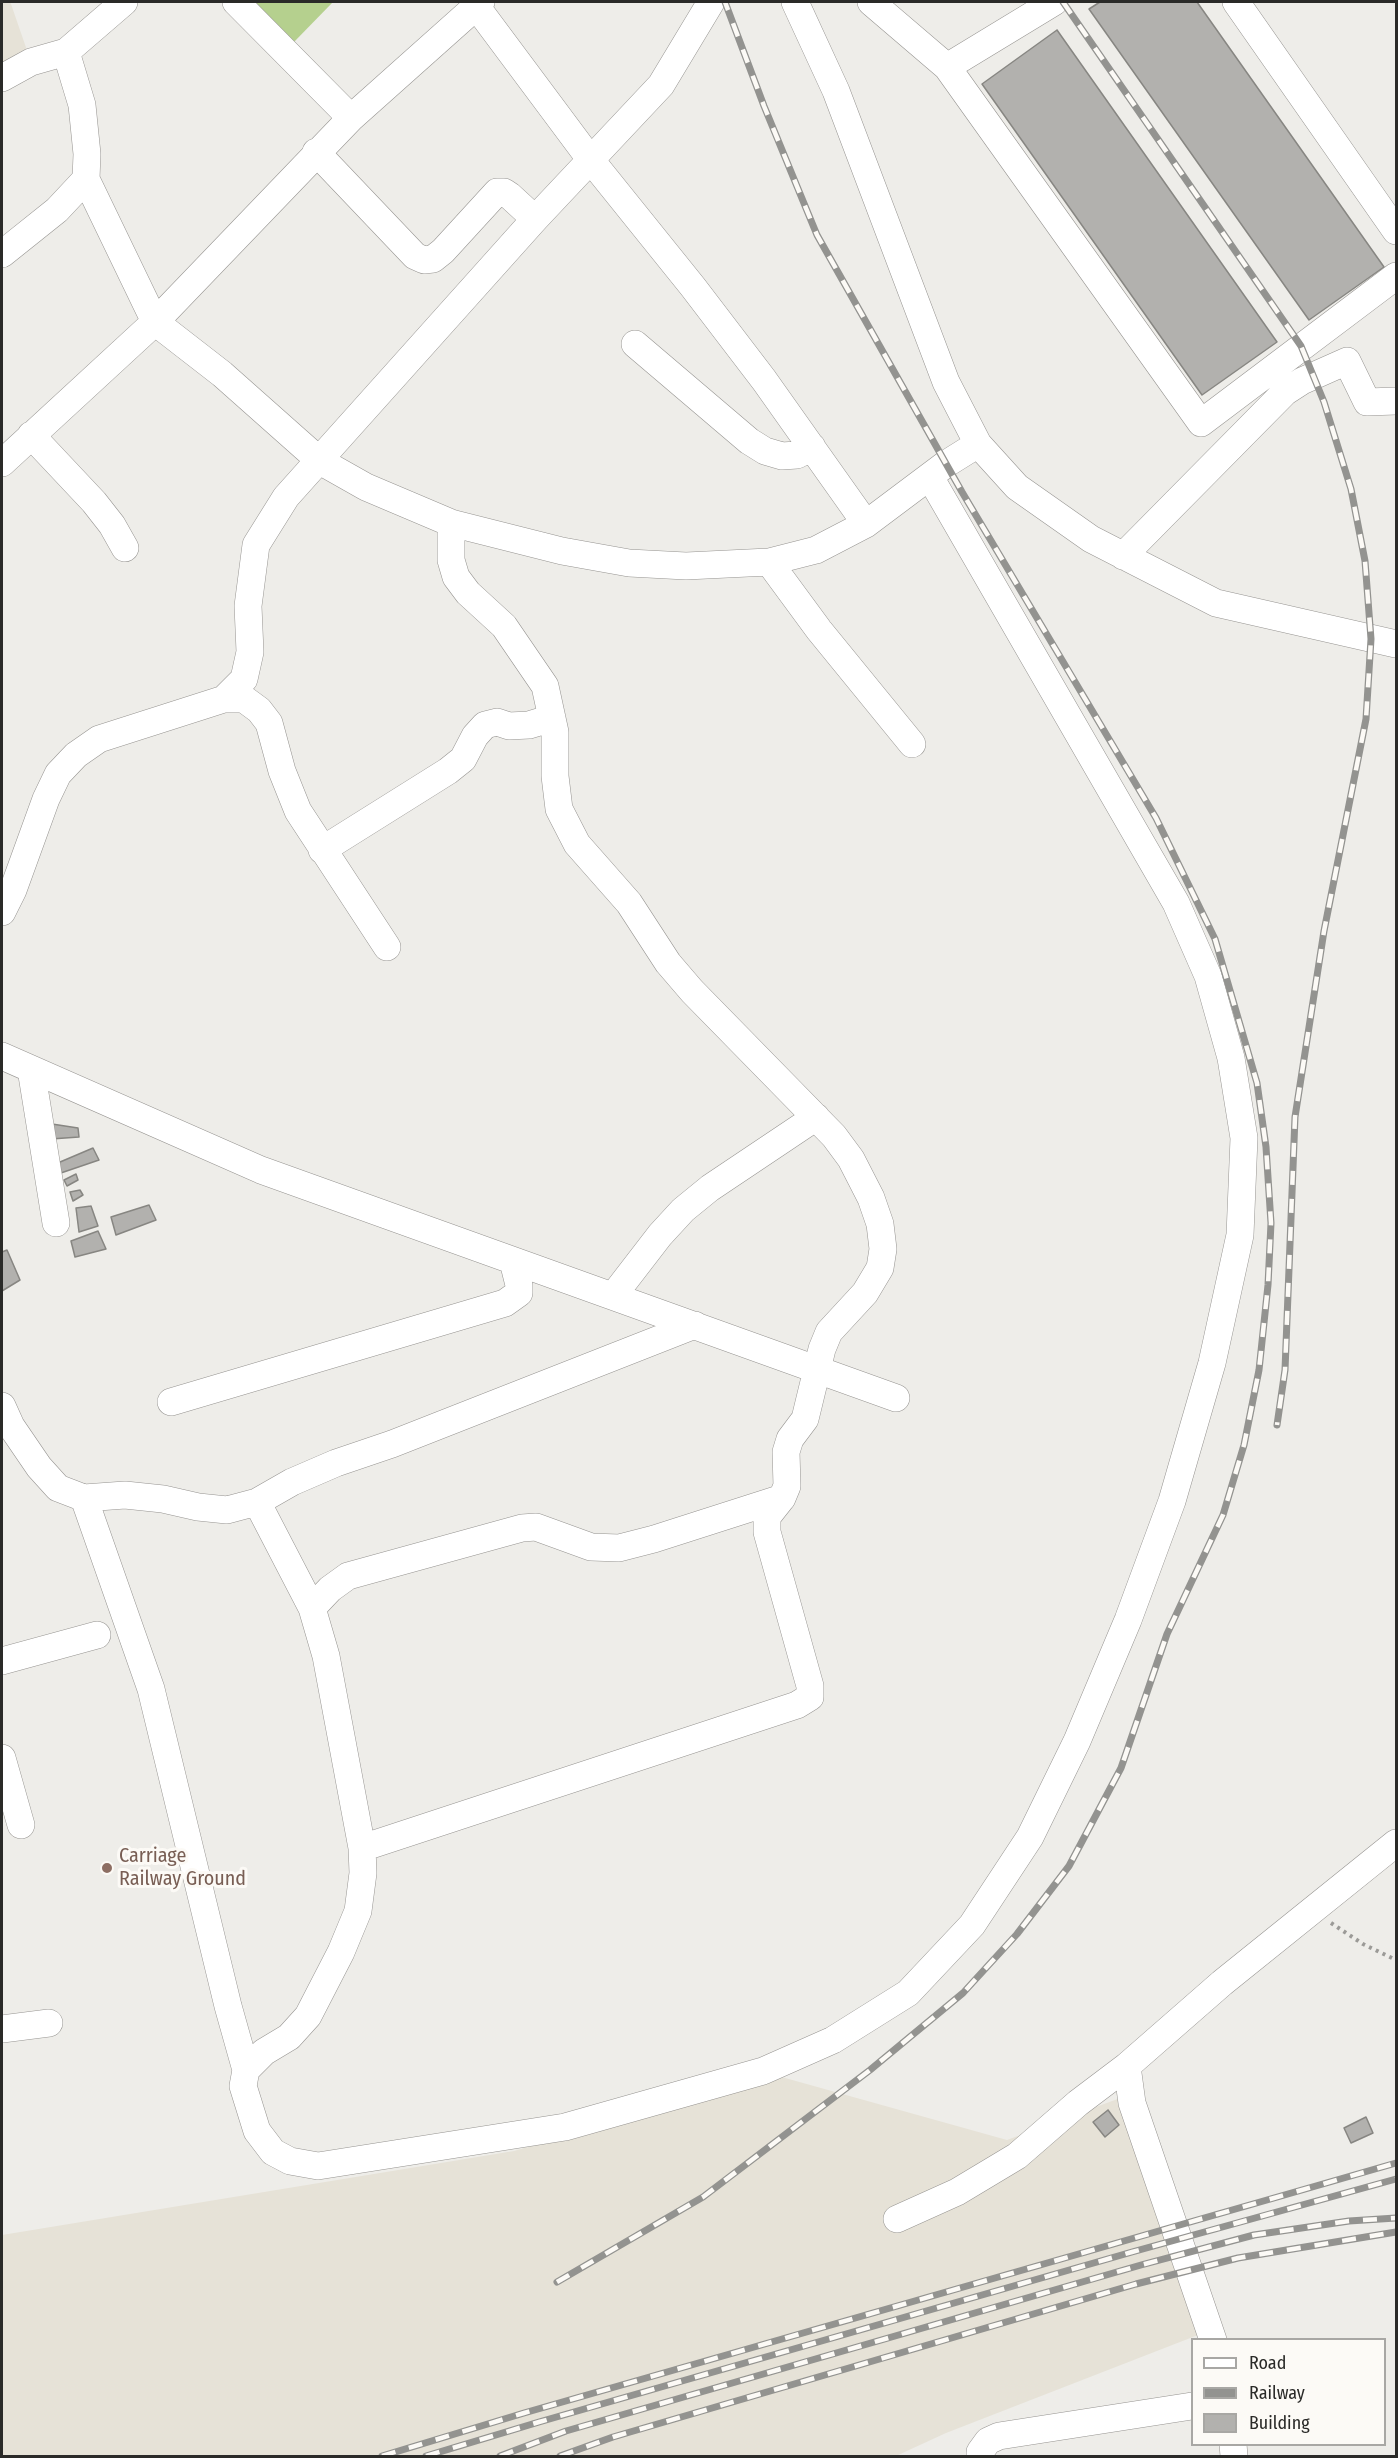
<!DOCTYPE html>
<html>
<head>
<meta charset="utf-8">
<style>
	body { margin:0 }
	#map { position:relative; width:1398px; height:2458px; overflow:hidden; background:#eeede9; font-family:"Fira Sans Condensed",sans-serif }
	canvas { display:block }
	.frame { position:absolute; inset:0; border:3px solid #2a2a28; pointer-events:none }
	.legend { position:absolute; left:1191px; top:2338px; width:195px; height:108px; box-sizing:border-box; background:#fcfaf6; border:2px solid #a8a7a4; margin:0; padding:8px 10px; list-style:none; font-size:18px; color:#2a2a28 }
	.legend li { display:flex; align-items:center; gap:12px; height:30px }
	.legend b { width:30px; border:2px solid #a8a7a4 }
</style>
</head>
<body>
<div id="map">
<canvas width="1398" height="2458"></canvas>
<div class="frame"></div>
<ul class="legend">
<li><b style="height:8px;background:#fff"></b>Road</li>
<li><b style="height:8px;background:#939390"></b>Railway</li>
<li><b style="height:16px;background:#b2b1ae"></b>Building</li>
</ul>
</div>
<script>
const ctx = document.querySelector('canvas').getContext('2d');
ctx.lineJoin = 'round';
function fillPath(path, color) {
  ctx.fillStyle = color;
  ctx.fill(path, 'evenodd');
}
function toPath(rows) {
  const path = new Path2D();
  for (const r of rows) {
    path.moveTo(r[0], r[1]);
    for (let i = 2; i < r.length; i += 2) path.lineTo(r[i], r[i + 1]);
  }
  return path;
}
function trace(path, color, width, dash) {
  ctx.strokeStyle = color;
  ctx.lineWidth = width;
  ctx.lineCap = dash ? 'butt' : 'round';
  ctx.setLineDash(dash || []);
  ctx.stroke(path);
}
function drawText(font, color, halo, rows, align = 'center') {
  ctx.font = font + ' "Fira Sans Condensed",sans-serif';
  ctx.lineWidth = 6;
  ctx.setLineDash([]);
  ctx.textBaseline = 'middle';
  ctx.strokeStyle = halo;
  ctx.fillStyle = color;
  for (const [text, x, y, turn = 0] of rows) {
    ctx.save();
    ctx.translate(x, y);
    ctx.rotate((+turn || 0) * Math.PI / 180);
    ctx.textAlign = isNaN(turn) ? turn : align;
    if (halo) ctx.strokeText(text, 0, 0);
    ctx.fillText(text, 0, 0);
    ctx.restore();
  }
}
const built = toPath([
	[2,2,10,2,11,4,31,62,2,78],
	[778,2076,1007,2140,1123,2097,1198,2335,946,2433,896,2456,2,2456,2,2235,514,2151]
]);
const green = toPath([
	[254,2,333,2,294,42]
]);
const building = toPath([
	[1100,2,1197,2,1384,267,1309,320,1089,9,1100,2],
	[1057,30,1277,342,1202,395,982,84,1057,30],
	[52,1124,78,1128,79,1137,51,1139,52,1124],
	[93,1148,99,1160,55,1175,53,1165,93,1148],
	[76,1174,78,1180,67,1186,64,1180,76,1174],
	[80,1190,83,1195,73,1201,70,1192,80,1190],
	[149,1205,156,1220,116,1235,111,1217,149,1205],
	[91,1206,98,1226,79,1232,76,1208,91,1206],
	[98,1231,106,1249,75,1257,71,1241,98,1231],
	[7,1250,20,1280,2,1291,2,1252,7,1250],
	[1108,2110,1119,2125,1105,2137,1093,2122,1108,2110],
	[1366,2117,1373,2133,1351,2143,1344,2128,1366,2117]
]);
const path = toPath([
	[1331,1923,1363,1944,1396,1960]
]);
const minor = toPath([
	[236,2,351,118],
	[795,2,836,91,946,382,978,444,1017,487,1091,539,1216,603,1396,644],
	[871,2,947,67,1201,423,1396,276],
	[1236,2,1396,231],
	[476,6,590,159,693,287,764,380,866,524],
	[947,67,1054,2],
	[2,78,31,62,66,52,124,2],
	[316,152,415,256,424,260,433,259,443,251,497,192,504,192,510,196,535,219],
	[86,179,155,322,222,374,320,461,366,487,451,523,562,551,629,563,686,566,769,562,816,550,866,524,946,464,978,444],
	[2,254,57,210,86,179,87,154,82,105,66,52],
	[635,344,749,441,765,451,782,456,797,455,812,447],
	[31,435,94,502,112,525,125,548],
	[2,463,155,322,351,118,481,2],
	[1123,556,1285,392,1302,381,1347,361,1367,402,1396,401],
	[769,562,819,630,912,744],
	[224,699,244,699,259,710,269,723,282,771,298,811,387,947],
	[322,850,448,771,463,759,475,736,485,725,497,722,509,726,529,725,552,718],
	[2,912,13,890,46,799,58,774,76,755,99,739,224,699,244,679,250,652,248,606,256,545,286,497,535,219,661,85,711,2],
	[2,1056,261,1170,896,1398],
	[31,1069,56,1223],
	[613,1296,660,1235,683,1210,710,1188,816,1117],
	[171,1402,505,1303,519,1293,519,1285,513,1261],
	[2,1406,11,1426,39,1467,58,1488,84,1498,125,1495,163,1499,198,1507,227,1510,257,1502,292,1482,336,1463,392,1444,695,1325],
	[84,1498,151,1689,228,2006,246,2070],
	[257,1502,312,1608,326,1656,362,1848,363,1873,358,1911,341,1952,308,2016,289,2037,264,2052,246,2070,243,2086,257,2131,273,2152,290,2161,318,2166,565,2127,763,2071,833,2040,908,1993,972,1925,1030,1837,1077,1741,1128,1620,1172,1501,1212,1363,1240,1235,1244,1138,1231,1058,1208,976,1176,903,930,477],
	[312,1608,330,1589,348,1576,522,1528,536,1527,591,1547,619,1548,654,1539,782,1498],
	[2,1661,97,1635],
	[2,1758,21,1825],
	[362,1848,797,1705,810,1697,810,1686,767,1532,767,1517,782,1498,787,1486,786,1452,790,1439,805,1419,822,1349,829,1332,865,1293,880,1268,883,1249,880,1224,871,1198,851,1159,834,1136,692,991,668,963,629,903,577,844,559,809,555,776,555,732,545,686,504,626,468,593,456,577,451,560,451,523],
	[2,2029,49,2023],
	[897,2219,957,2192,1017,2156,1078,2103,1127,2066],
	[1213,2340,1132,2103,1127,2066,1222,1983,1396,1843],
	[1233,2444,1234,2456],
	[980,2456,980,2452,988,2441,999,2436,1192,2406]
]);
const rail = toPath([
	[1063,2,1301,346,1324,402,1351,489,1365,561,1371,639,1366,719,1324,931,1295,1117,1285,1370,1277,1425],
	[557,2282,703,2197,870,2070,963,1993,1017,1934,1069,1866,1121,1768,1167,1634,1223,1515,1244,1445,1259,1370,1268,1285,1271,1223,1266,1147,1257,1083,1215,939,1156,818,962,492,817,235,764,106,725,2],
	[382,2456,524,2413,1396,2163],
	[426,2456,539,2422,1132,2252,1396,2179],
	[500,2456,566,2431,1141,2265,1254,2235,1349,2221,1396,2218],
	[560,2456,613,2437,1136,2284,1238,2258,1396,2232]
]);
const markers = [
	[107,1868,6,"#8d6e63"]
];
const educationNames = [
	["Carriage",119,1856],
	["Railway Ground",119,1879]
];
fillPath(built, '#e6e2d7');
fillPath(green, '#b5d08e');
fillPath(building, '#b2b1ae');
trace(building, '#878682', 1.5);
trace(minor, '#969491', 28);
trace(path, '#9b9a97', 4, [3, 4.5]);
trace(minor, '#fff', 27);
trace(rail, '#939390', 7);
trace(rail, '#fcfaf6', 4.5, [14]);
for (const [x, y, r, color] of markers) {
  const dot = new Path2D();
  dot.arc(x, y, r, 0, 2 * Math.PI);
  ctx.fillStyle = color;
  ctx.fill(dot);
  trace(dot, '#fcfaf6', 2);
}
drawText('20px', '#785e54', '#fcfaf6', educationNames, 'left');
</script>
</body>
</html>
